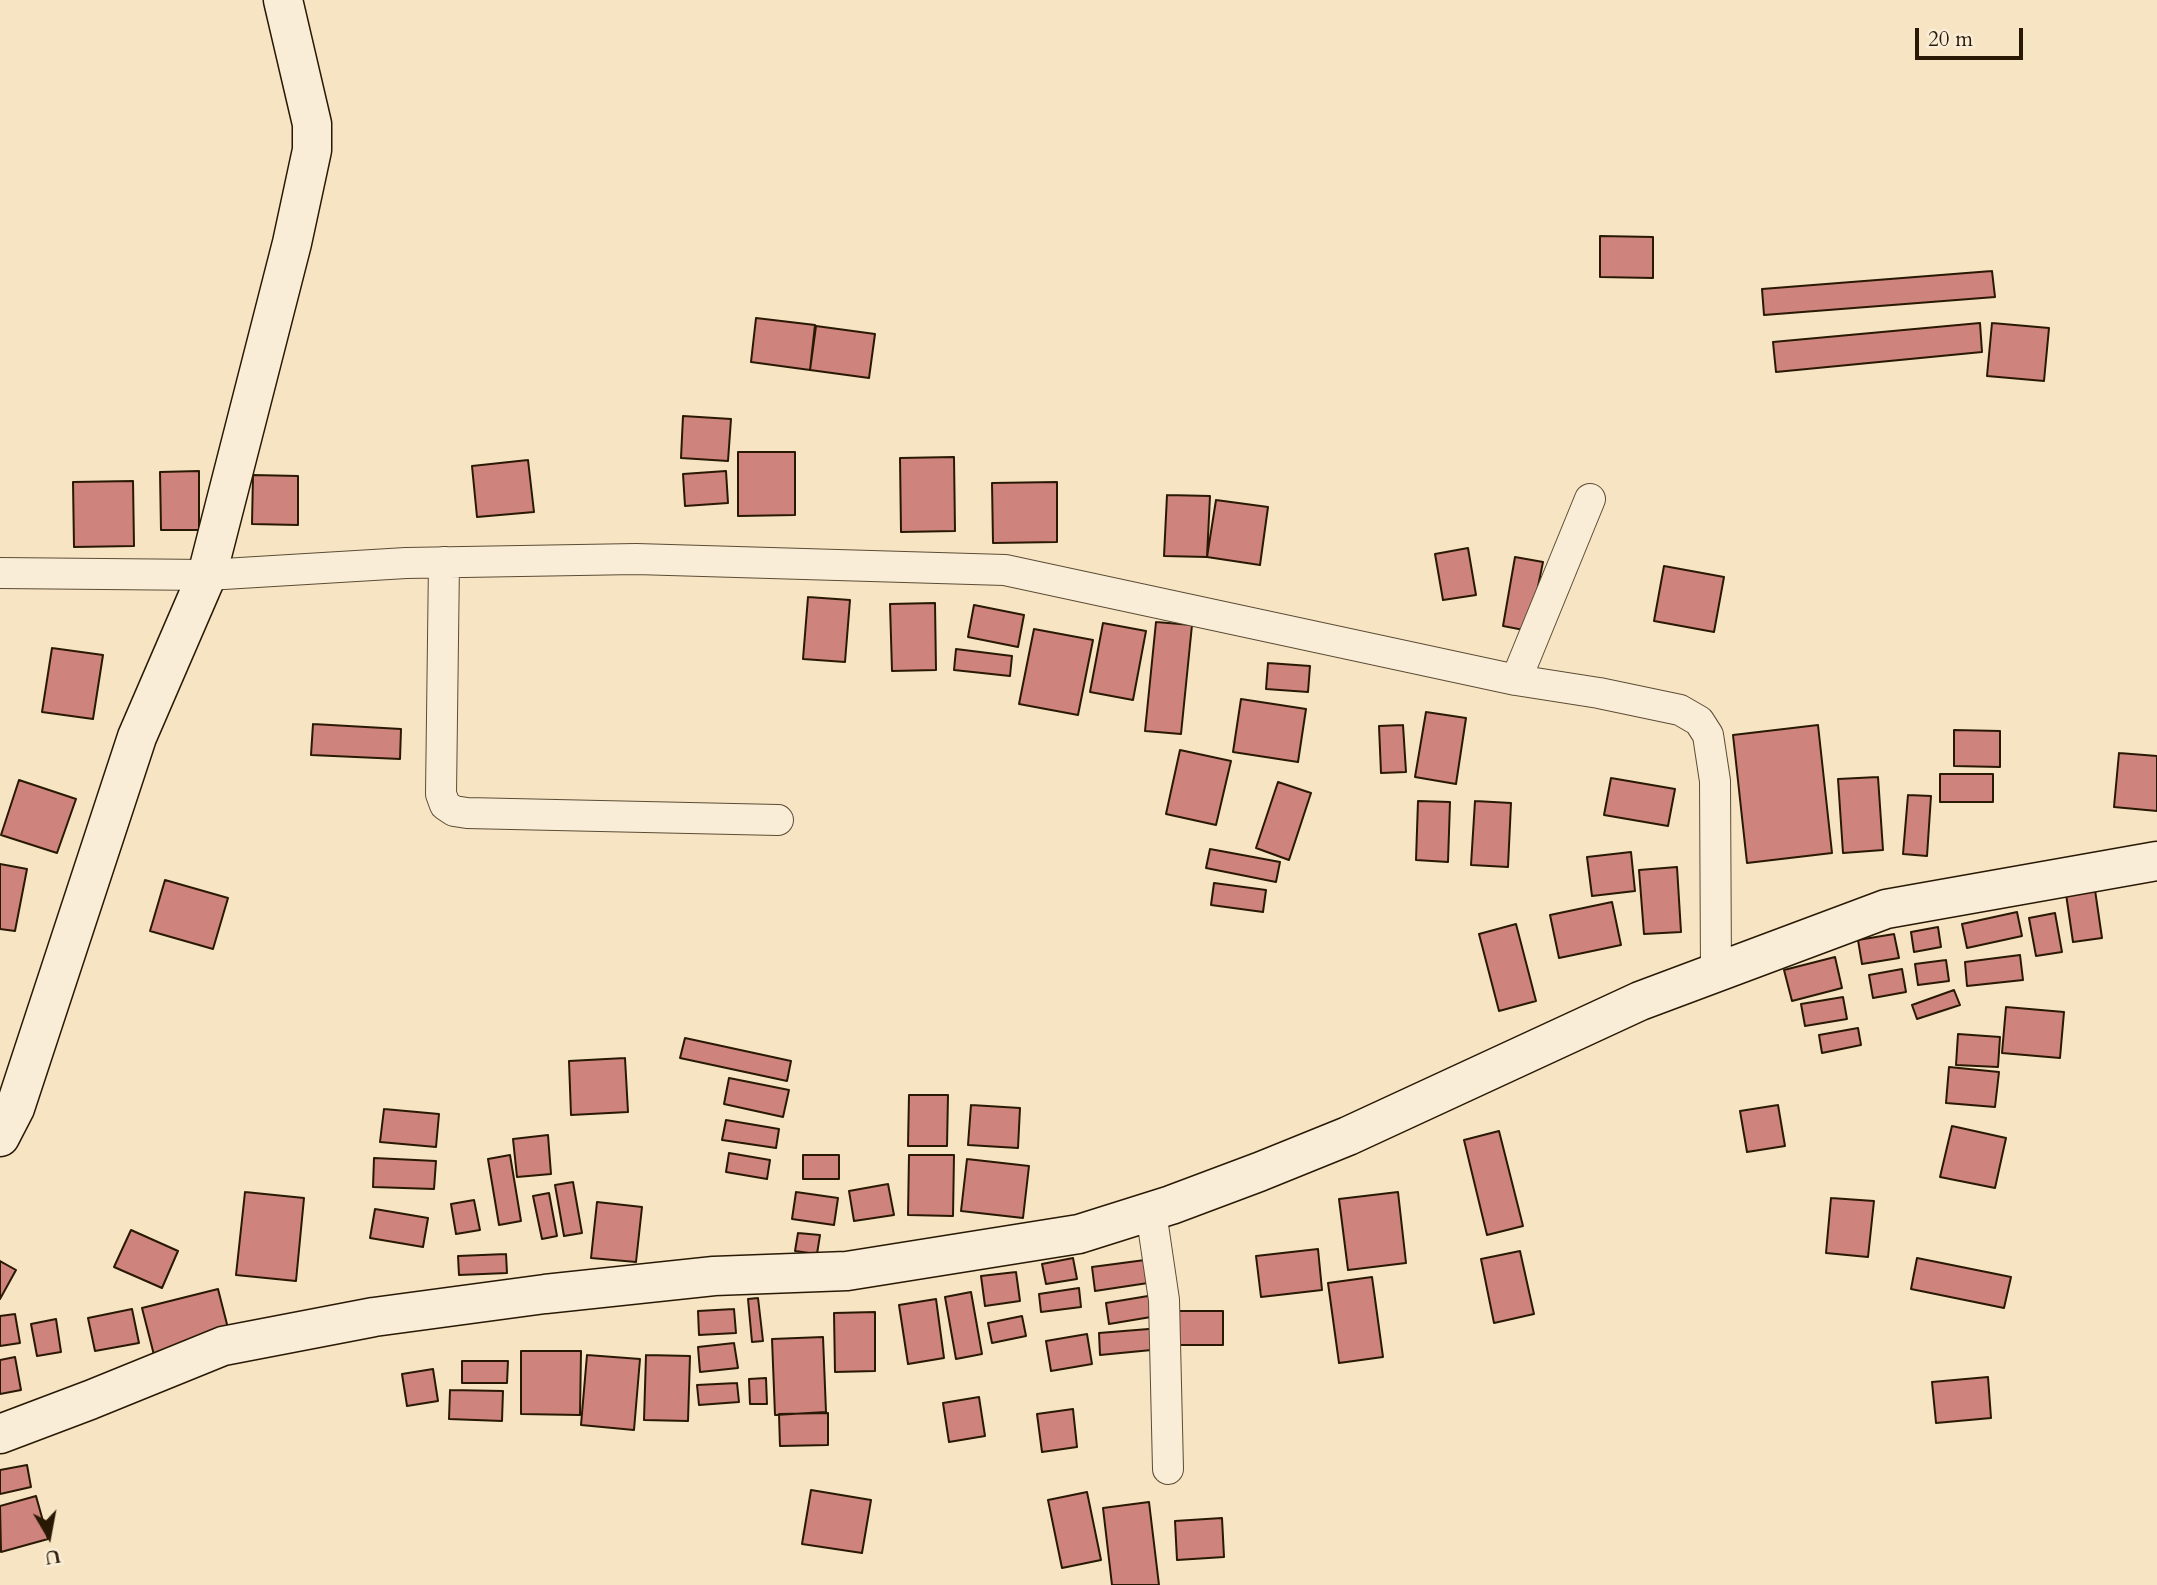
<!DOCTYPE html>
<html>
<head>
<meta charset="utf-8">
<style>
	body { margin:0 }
	#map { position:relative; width:2157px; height:1585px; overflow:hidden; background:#f6e4c3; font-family:Cardo,serif }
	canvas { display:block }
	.north { position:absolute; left:14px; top:1501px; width:70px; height:70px; -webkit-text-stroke:5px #f9edd8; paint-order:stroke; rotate:170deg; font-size:19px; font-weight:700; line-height:28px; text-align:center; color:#291904 }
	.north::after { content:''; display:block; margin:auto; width:24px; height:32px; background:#291904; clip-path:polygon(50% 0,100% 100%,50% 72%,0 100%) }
	.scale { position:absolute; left:1915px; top:28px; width:108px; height:32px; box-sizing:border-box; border:4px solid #291904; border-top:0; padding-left:9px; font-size:21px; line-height:24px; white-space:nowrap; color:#291904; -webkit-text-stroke:5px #f9edd8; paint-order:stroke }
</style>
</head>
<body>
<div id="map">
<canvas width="2157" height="1585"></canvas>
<div class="north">U</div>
<div class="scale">20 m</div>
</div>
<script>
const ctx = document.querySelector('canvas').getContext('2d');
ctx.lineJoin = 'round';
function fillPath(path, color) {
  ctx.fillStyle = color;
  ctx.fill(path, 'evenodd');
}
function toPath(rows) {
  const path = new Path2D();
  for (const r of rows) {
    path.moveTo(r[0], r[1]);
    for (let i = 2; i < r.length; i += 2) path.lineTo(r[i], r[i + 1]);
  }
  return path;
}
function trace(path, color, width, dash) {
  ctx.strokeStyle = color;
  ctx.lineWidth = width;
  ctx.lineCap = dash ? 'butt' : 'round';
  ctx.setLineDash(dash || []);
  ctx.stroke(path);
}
const building = toPath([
	[1600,236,1653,237,1653,278,1600,277,1600,236],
	[1992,271,1995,297,1764,315,1762,289,1992,271],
	[756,318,815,325,810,370,751,362,756,318],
	[1980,323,1982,352,1776,372,1773,342,1980,323],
	[1992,323,2049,328,2044,381,1987,376,1992,323],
	[816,326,875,334,869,378,810,370,816,326],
	[683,416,731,419,728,461,681,458,683,416],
	[738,452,795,452,795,515,738,516,738,452],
	[954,457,955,531,901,532,900,458,954,457],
	[528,460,534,512,477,517,472,466,528,460],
	[199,471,199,530,161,530,160,472,199,471],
	[726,471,728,503,685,506,683,474,726,471],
	[253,475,298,476,298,525,252,524,253,475],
	[133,481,134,546,74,547,73,482,133,481],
	[1057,482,1057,542,993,543,992,483,1057,482],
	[1167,495,1210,496,1207,557,1164,556,1167,495],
	[1216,500,1268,507,1260,565,1207,557,1216,500],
	[1468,548,1476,595,1443,600,1435,554,1468,548],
	[1515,557,1543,562,1529,631,1503,626,1515,557],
	[1664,566,1724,577,1714,632,1654,621,1664,566],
	[808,597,850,600,845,662,803,659,808,597],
	[935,603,936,670,892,671,890,604,935,603],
	[974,605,1024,615,1018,647,968,637,974,605],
	[1156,622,1192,625,1181,734,1145,731,1156,622],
	[1103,623,1146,631,1133,700,1090,692,1103,623],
	[1034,629,1093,640,1078,715,1019,704,1034,629],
	[52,648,103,655,93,719,42,712,52,648],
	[956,649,1012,656,1010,676,954,670,956,649],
	[1268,663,1310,666,1308,692,1266,689,1268,663],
	[1241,699,1306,709,1298,762,1233,752,1241,699],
	[1426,712,1466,718,1456,784,1415,777,1426,712],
	[313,724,401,729,400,759,311,755,313,724],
	[1403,725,1406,772,1381,773,1379,726,1403,725],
	[1818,725,1832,853,1747,863,1733,735,1818,725],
	[1954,730,2000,731,2000,767,1954,766,1954,730],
	[1180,750,1231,761,1216,825,1166,814,1180,750],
	[2119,753,2157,756,2157,811,2114,807,2119,753],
	[1940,774,1993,774,1993,802,1940,802,1940,774],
	[1878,777,1883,850,1843,853,1838,779,1878,777],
	[1611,778,1675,789,1668,826,1604,815,1611,778],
	[19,780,76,799,57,853,1,835,19,780],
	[1278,782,1311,793,1289,860,1256,848,1278,782],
	[1908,795,1931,796,1927,856,1903,854,1908,795],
	[1418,801,1450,802,1448,862,1416,860,1418,801],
	[1475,801,1511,803,1508,867,1471,865,1475,801],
	[1210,849,1280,862,1276,882,1206,868,1210,849],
	[1631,852,1635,891,1592,896,1587,857,1631,852],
	[0,864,27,869,15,931,0,929,0,864],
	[1677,867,1681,932,1644,934,1639,870,1677,867],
	[165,880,228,898,213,949,150,931,165,880],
	[1214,883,1266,890,1263,912,1211,905,1214,883],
	[2095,890,2102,938,2073,942,2066,894,2095,890],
	[1612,902,1621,945,1559,958,1550,915,1612,902],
	[2017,912,2022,936,1967,948,1962,924,2017,912],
	[2055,913,2062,952,2036,956,2029,918,2055,913],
	[1516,924,1536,1001,1499,1011,1479,934,1516,924],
	[1938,927,1941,947,1914,952,1911,932,1938,927],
	[1894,934,1899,958,1862,964,1858,940,1894,934],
	[2020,955,2023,980,1967,986,1965,962,2020,955],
	[1835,957,1842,988,1792,1001,1784,970,1835,957],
	[1946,960,1949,981,1918,985,1915,964,1946,960],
	[1902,969,1906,992,1873,998,1869,975,1902,969],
	[1954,990,1960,1005,1917,1019,1912,1005,1954,990],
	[1843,997,1847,1019,1805,1026,1801,1004,1843,997],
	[2006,1007,2064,1012,2060,1058,2002,1053,2006,1007],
	[1858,1028,1861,1045,1822,1053,1819,1035,1858,1028],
	[1958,1034,2000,1037,1998,1067,1956,1065,1958,1034],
	[685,1038,791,1061,787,1081,680,1058,685,1038],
	[625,1058,628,1112,571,1115,569,1061,625,1058],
	[1949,1067,1999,1072,1995,1107,1946,1103,1949,1067],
	[729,1078,789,1090,783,1117,724,1104,729,1078],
	[909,1095,948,1095,947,1146,908,1146,909,1095],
	[971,1105,1020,1108,1018,1148,968,1145,971,1105],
	[1778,1105,1785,1146,1747,1152,1740,1111,1778,1105],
	[384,1109,439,1114,436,1147,380,1142,384,1109],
	[726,1120,779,1129,776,1148,722,1140,726,1120],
	[1952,1126,2006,1138,1995,1188,1940,1177,1952,1126],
	[1499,1131,1523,1226,1487,1235,1464,1140,1499,1131],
	[548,1135,551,1174,517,1177,513,1139,548,1135],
	[729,1153,770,1160,767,1179,726,1172,729,1153],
	[510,1155,521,1221,499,1225,488,1159,510,1155],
	[803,1155,839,1155,839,1179,803,1179,803,1155],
	[909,1155,954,1155,953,1216,908,1215,909,1155],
	[374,1158,436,1161,434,1189,373,1187,374,1158],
	[967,1159,1029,1166,1023,1218,961,1211,967,1159],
	[573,1182,582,1233,564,1236,555,1185,573,1182],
	[888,1184,894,1215,854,1221,849,1191,888,1184],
	[245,1192,304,1198,296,1281,236,1275,245,1192],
	[796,1192,838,1198,834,1225,792,1219,796,1192],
	[1398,1192,1406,1263,1348,1270,1339,1199,1398,1192],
	[549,1193,557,1236,542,1239,533,1196,549,1193],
	[1831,1198,1874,1201,1868,1257,1826,1253,1831,1198],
	[474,1200,480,1230,456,1234,451,1204,474,1200],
	[597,1202,642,1207,636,1262,591,1258,597,1202],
	[375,1209,428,1218,423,1247,370,1238,375,1209],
	[131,1230,178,1251,162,1288,114,1267,131,1230],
	[798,1233,820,1235,817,1254,795,1251,798,1233],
	[1318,1249,1322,1290,1261,1297,1256,1256,1318,1249],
	[1520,1251,1534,1314,1494,1323,1481,1259,1520,1251],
	[506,1254,507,1273,459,1275,458,1256,506,1254],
	[1073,1258,1077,1279,1046,1284,1042,1264,1073,1258],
	[1917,1258,2011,1277,2004,1308,1911,1289,1917,1258],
	[1145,1260,1148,1283,1095,1291,1092,1267,1145,1260],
	[0,1261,16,1270,0,1299,0,1261],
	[1016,1272,1020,1301,985,1306,981,1276,1016,1272],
	[1372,1277,1383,1357,1339,1363,1328,1283,1372,1277],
	[1079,1288,1081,1307,1041,1312,1039,1294,1079,1288],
	[218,1289,230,1336,154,1355,142,1308,218,1289],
	[971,1292,982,1354,956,1359,945,1297,971,1292],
	[1154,1295,1157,1316,1109,1324,1106,1303,1154,1295],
	[758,1298,763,1341,752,1342,748,1299,758,1298],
	[936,1299,944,1358,908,1364,899,1305,936,1299],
	[132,1309,139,1343,95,1351,88,1318,132,1309],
	[734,1309,736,1333,699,1335,698,1311,734,1309],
	[1178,1311,1223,1311,1223,1345,1178,1345,1178,1311],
	[875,1312,875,1371,835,1372,834,1313,875,1312],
	[15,1314,20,1343,0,1346,0,1316,15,1314],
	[1022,1316,1026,1336,992,1343,988,1323,1022,1316],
	[56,1319,61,1352,37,1356,31,1324,56,1319],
	[1161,1328,1162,1349,1100,1355,1099,1333,1161,1328],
	[1087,1334,1092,1364,1051,1371,1046,1341,1087,1334],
	[823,1337,826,1412,775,1415,772,1339,823,1337],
	[734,1343,738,1368,700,1372,698,1347,734,1343],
	[521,1351,581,1351,580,1415,521,1414,521,1351],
	[587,1355,640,1359,634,1430,581,1425,587,1355],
	[646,1355,690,1356,688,1421,644,1420,646,1355],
	[15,1357,21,1390,0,1394,0,1360,15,1357],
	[462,1361,508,1361,507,1383,462,1383,462,1361],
	[433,1369,438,1401,407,1406,402,1374,433,1369],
	[1988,1377,1991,1418,1936,1423,1932,1382,1988,1377],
	[766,1378,767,1404,750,1404,749,1379,766,1378],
	[737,1383,739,1402,699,1405,697,1385,737,1383],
	[450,1390,503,1391,502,1421,449,1419,450,1390],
	[979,1397,985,1436,949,1442,943,1403,979,1397],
	[1073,1409,1077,1447,1042,1452,1037,1414,1073,1409],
	[828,1413,828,1445,780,1446,779,1414,828,1413],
	[27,1465,31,1487,0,1494,0,1470,27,1465],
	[811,1490,871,1500,862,1553,802,1544,811,1490],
	[1087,1492,1101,1560,1062,1568,1048,1500,1087,1492],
	[36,1496,48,1539,1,1552,0,1506,36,1496],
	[1149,1502,1159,1585,1112,1585,1103,1508,1149,1502],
	[1222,1518,1224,1557,1177,1560,1175,1521,1222,1518]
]);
const street = toPath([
	[444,562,441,794,445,805,454,811,467,813,778,820],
	[0,573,207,575,406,563,636,559,1005,570,1516,680,1599,693,1680,710,1699,721,1708,735,1715,781,1716,973],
	[1516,680,1590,499],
	[1151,1212,1164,1300,1168,1469]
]);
const secondary = toPath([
	[0,1137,15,1108,137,737,207,575,292,243,312,150,312,124,283,0],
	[0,1434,90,1400,223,1346,374,1317,545,1294,714,1276,847,1271,1079,1234,1171,1205,1259,1172,1348,1136,1640,1001,1886,909,2157,861]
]);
fillPath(building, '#ce847c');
trace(building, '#291904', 2);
trace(street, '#5c4c34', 32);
trace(secondary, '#291904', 41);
trace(street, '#f9edd8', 30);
trace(secondary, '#f9edd8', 38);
</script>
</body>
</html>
